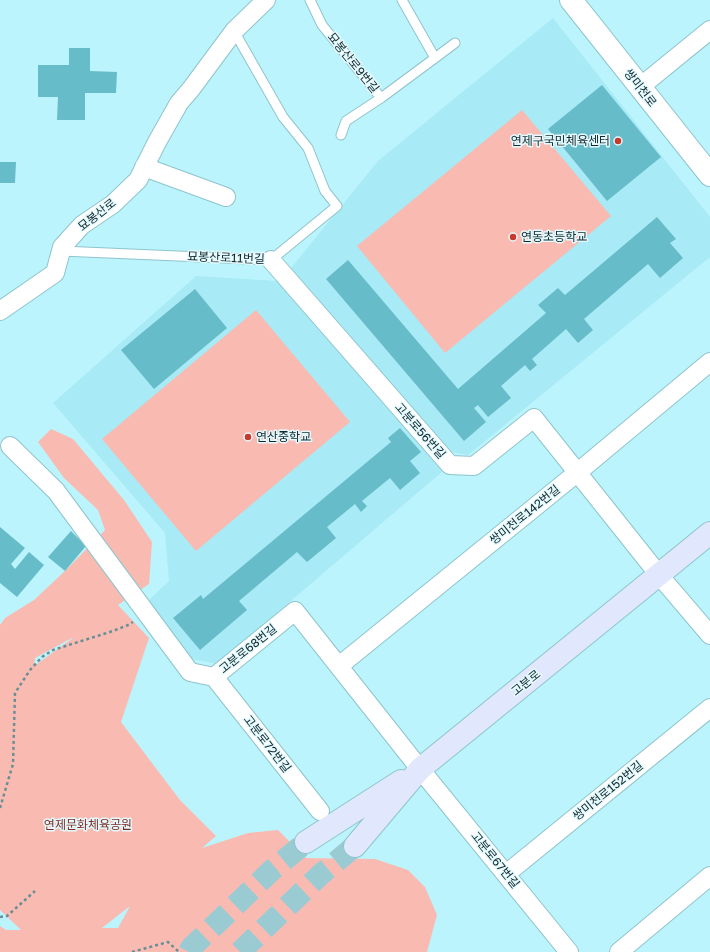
<!DOCTYPE html>
<html>
<head>
<meta charset="utf-8">
<style>
	body { margin:0 }
	canvas { display:block; background:#bcf4fd }
</style>
</head>
<body>
<canvas width="710" height="952"></canvas>
<script>
const ctx = document.querySelector('canvas').getContext('2d');
ctx.lineJoin = 'round';
function fillPath(path, color) {
  ctx.fillStyle = color;
  ctx.fill(path, 'evenodd');
}
function toPath(rows) {
  const path = new Path2D();
  for (const r of rows) {
    path.moveTo(r[0], r[1]);
    for (let i = 2; i < r.length; i += 2) path.lineTo(r[i], r[i + 1]);
  }
  return path;
}
function trace(path, color, width, dash) {
  ctx.strokeStyle = color;
  ctx.lineWidth = width;
  ctx.lineCap = dash ? 'butt' : 'round';
  ctx.setLineDash(dash || []);
  ctx.stroke(path);
}
function drawText(font, color, halo, rows, align = 'center') {
  ctx.font = font + ' "Golos Text","Noto Sans KR",sans-serif';
  ctx.lineWidth = 3;
  ctx.setLineDash([]);
  ctx.textBaseline = 'middle';
  ctx.strokeStyle = halo;
  ctx.fillStyle = color;
  for (const [text, x, y, turn = 0] of rows) {
    ctx.save();
    ctx.translate(x, y);
    ctx.rotate((+turn || 0) * Math.PI / 180);
    ctx.textAlign = isNaN(turn) ? turn : align;
    if (halo) ctx.strokeText(text, 0, 0);
    ctx.fillText(text, 0, 0);
    ctx.restore();
  }
}
const built = toPath([
	[553,18,710,217,710,257,468,455,451,452,291,268,378,161],
	[196,276,277,281,443,471,217,664,192,659,149,600,169,581,165,533,53,403]
]);
const green = toPath([
	[522,110,611,216,445,353,357,246],
	[256,310,350,422,196,551,102,439],
	[51,429,73,439,124,500,152,542,149,584,118,605,149,638,121,722,180,800,216,836,202,848,248,833,278,830,306,858,375,859,408,870,425,887,437,915,427,952,0,952,0,926,6,930,21,930,0,910,0,625,5,618,34,600,65,571,105,530,98,510,64,478,38,442],
	[72,638,73,638,34,666,35,658],
	[130,906,118,928,102,928]
]);
const building = toPath([
	[69,48,90,48,90,71,117,72,116,93,85,93,85,120,57,120,58,97,38,97,38,65,69,65],
	[602,85,661,157,607,201,548,129],
	[0,162,16,162,15,183,0,183],
	[657,217,676,239,670,243,683,258,660,278,648,264,584,319,593,330,578,343,566,329,532,359,537,365,530,371,525,365,501,386,511,398,488,417,478,405,474,408,486,422,464,441,326,279,348,260,458,389,546,313,538,305,558,288,565,295],
	[195,289,227,328,154,389,121,350],
	[400,428,421,452,410,461,420,473,400,490,390,478,362,501,367,506,361,512,355,504,327,527,336,538,307,562,297,552,239,601,247,610,200,650,173,618,201,595,203,599,391,442,388,438],
	[0,527,25,548,11,564,15,569,29,552,44,565,17,597,0,583],
	[71,531,86,546,65,571,48,557]
]);
const secondaryTunnel = toPath([
	[189,952,191,948,272,870,306,842],
	[240,952,320,875,355,846]
]);
const path = toPath([
	[0,808,13,764,15,693,30,670,42,657,53,650,113,631,128,625,133,622],
	[0,917,7,916,35,891],
	[132,952,168,942,179,952]
]);
const service = toPath([
	[310,0,322,25,381,98],
	[435,58,455,43],
	[341,135,346,121,381,98,435,58,402,0],
	[61,251,271,260,337,206,325,191,308,148,283,117,234,31]
]);
const minor = toPath([
	[640,87,710,30],
	[144,167,226,197],
	[271,260,450,465,474,466,534,418,659,575,710,635],
	[0,311,55,273,62,247,82,225,113,204,138,180,157,142,179,103,191,89,234,31,266,0],
	[10,446,56,491,190,672,214,677],
	[339,666,578,472,710,362],
	[214,677,295,611,420,769,569,952],
	[214,677,320,811],
	[506,874,710,708],
	[619,952,710,876]
]);
const tertiary = toPath([
	[571,0,710,175]
]);
const secondary = toPath([
	[306,842,401,781],
	[355,846,420,769,710,533]
]);
const markers = [
	[618,141,4,"#c6392d"],
	[513,237,4,"#c6392d"],
	[248,437,4,"#c6392d"]
];
const streetNames = [
	["묘봉산로9번길",353,63,51],
	["쌍미천로",640,88,52],
	["묘봉산로",97,215,-38],
	["묘봉산로11번길",226,258,2],
	["고분로56번길",420,431,49],
	["쌍미천로142번길",525,515,-39],
	["고분로68번길",248,649,-39],
	["고분로",526,683,-39],
	["고분로72번길",267,744,52],
	["쌍미천로152번길",608,791,-39],
	["고분로67번길",495,860,51]
];
const poiNames = [
	["연제구국민체육센터",610,141,"right"],
	["연동초등학교",521,237],
	["연산중학교",256,437]
];
const parkNames = [
	["연제문화체육공원",88,825]
];
fillPath(built, '#a8eaf5');
fillPath(green, '#f9bbb1');
fillPath(building, '#67bcca');
trace(secondaryTunnel, '#9acbd3', 22, [22, 11]);
trace(service, '#8ec4cd', 11);
trace(minor, '#8ec4cd', 20);
trace(tertiary, '#8ec4cd', 24);
trace(secondary, '#8ec4cd', 24);
trace(path, '#688f95', 2.5, [3, 3]);
trace(service, '#fff', 9);
trace(minor, '#fff', 18);
trace(tertiary, '#fff', 22);
trace(secondary, '#e1e8fe', 22);
for (const [x, y, r, color] of markers) {
  const dot = new Path2D();
  dot.arc(x, y, r, 0, 2 * Math.PI);
  ctx.fillStyle = color;
  ctx.fill(dot);
  trace(dot, '#e4fafe', 1.5);
}
drawText('12px', '#12282c', '#e4fafe', streetNames);
drawText('12px', '#12282c', '#e4fafe', poiNames, 'left');
drawText('12px', '#7e2c24', '#e4fafe', parkNames);
</script>
</body>
</html>
